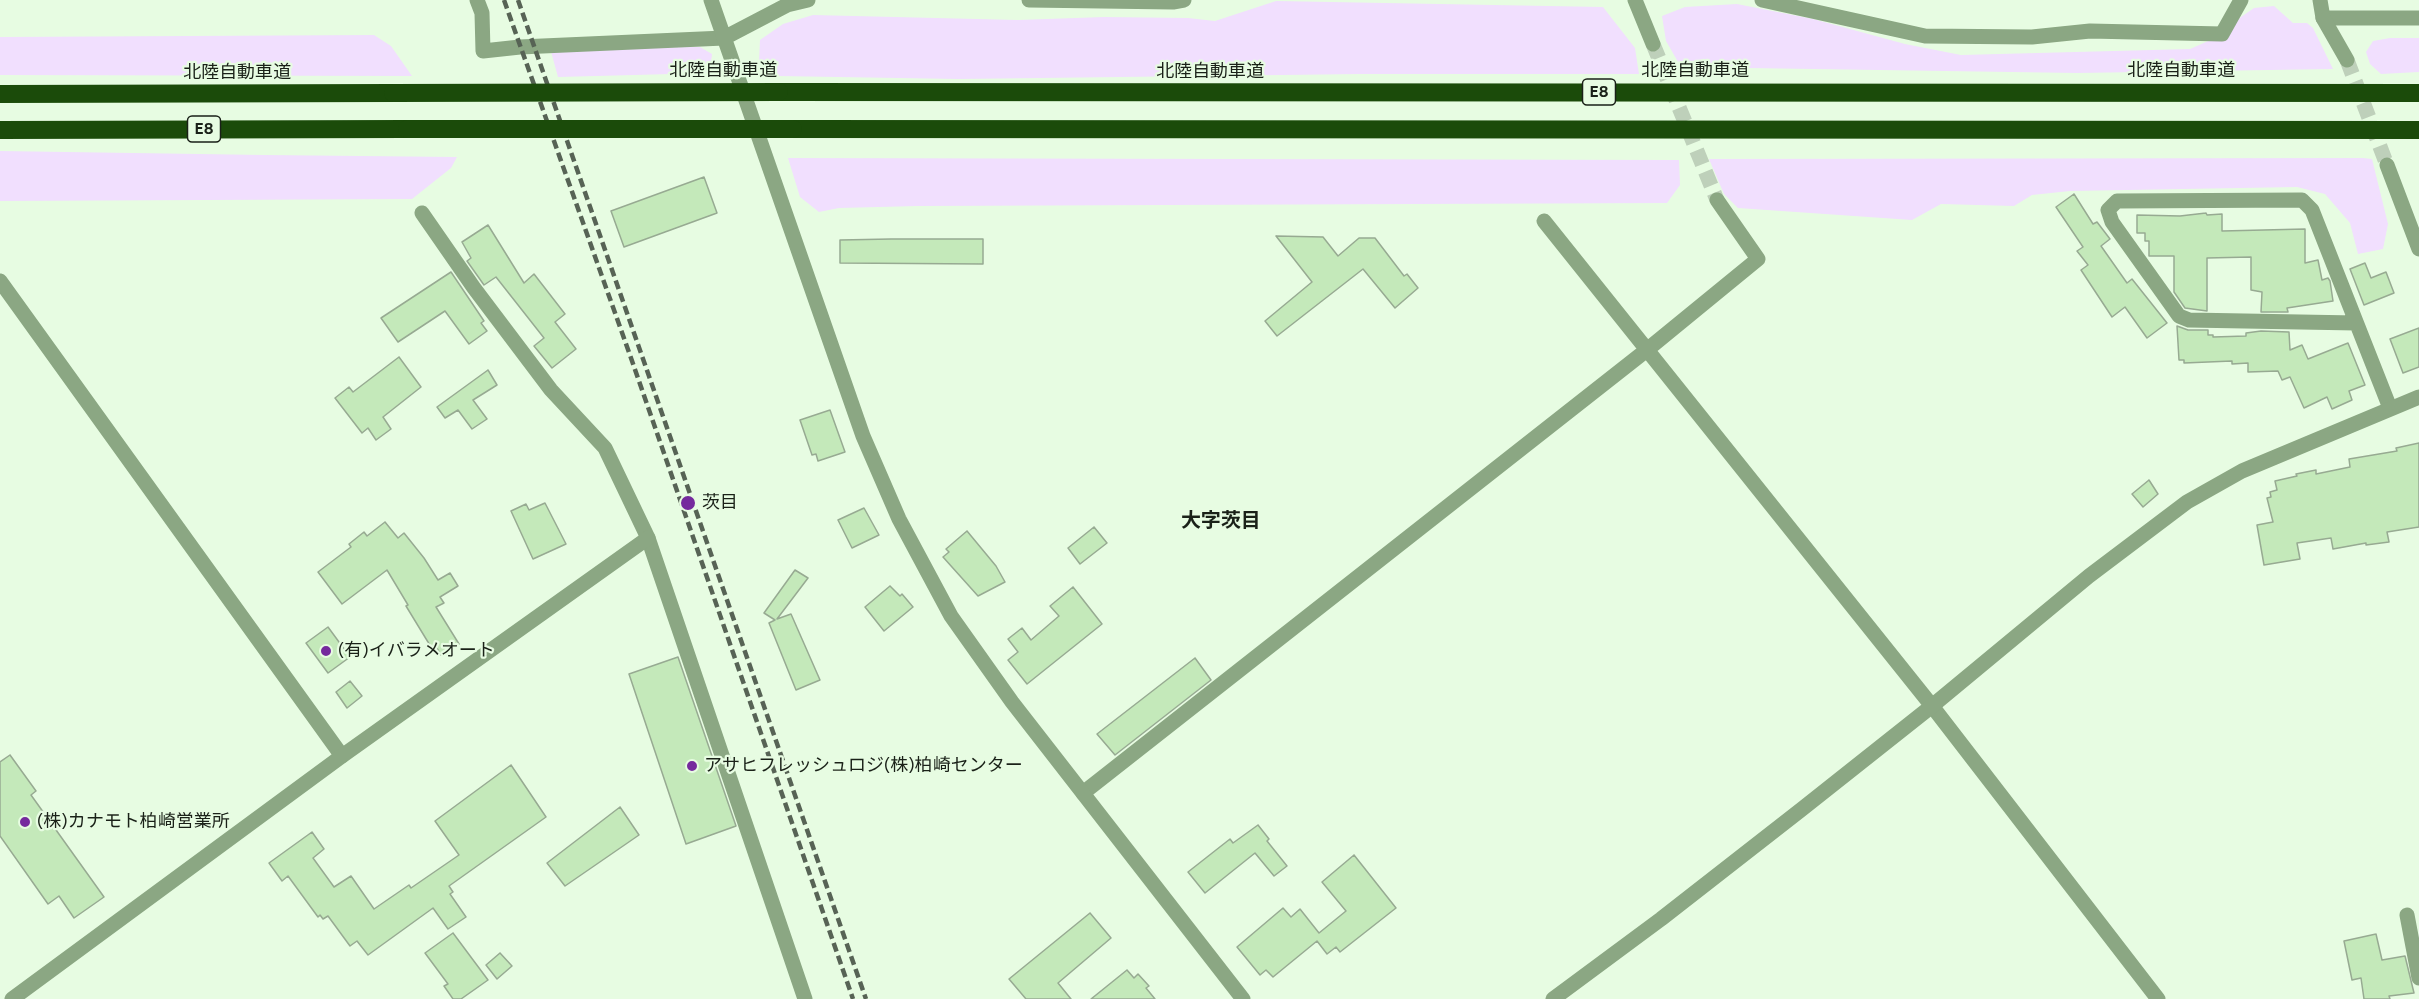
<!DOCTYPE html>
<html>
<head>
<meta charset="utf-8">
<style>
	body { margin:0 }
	canvas { display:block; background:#e7fce2 }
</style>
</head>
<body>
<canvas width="2419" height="999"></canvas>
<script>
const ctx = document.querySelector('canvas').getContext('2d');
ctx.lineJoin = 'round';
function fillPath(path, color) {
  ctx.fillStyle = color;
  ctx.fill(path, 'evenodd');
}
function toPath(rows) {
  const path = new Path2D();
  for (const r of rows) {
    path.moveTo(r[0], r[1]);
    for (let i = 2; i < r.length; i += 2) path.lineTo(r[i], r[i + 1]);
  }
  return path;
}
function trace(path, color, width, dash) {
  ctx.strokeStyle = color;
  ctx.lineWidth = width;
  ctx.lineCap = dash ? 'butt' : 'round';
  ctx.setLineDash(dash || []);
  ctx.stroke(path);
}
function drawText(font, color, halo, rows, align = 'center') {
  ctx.font = font + ' Figtree,"Noto Sans JP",sans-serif';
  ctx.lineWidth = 4.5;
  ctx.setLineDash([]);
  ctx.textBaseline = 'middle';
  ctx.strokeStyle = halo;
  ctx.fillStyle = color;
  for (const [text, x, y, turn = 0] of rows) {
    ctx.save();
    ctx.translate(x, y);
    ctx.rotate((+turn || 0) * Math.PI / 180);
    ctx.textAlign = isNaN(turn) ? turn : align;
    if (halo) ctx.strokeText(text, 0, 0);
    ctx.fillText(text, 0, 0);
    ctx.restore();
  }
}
const green = toPath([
	[1276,1,1603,7,1635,48,1639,74,1362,74,959,79,777,76,759,62,760,40,783,24,813,15,1018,20,1104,17,1188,18,1215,21],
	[1737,4,1813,19,1905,44,1961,55,2190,49,2222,35,2241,17,2254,8,2274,6,2293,23,2307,23,2313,28,2333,69,2077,73,1681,67,1666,41,1662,16,1685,7],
	[374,35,391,46,412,76,0,75,0,37],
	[2390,38,2419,38,2419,72,2381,74,2370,64,2366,52,2373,41],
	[700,47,712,54,710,73,558,77,550,48],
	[0,151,265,155,457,157,451,168,412,199,0,201],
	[788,158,1679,160,1680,185,1667,203,918,206,839,208,819,212,800,197],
	[2363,158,2372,159,2388,224,2383,249,2358,254,2350,223,2325,194,2297,187,2070,191,2032,195,2014,206,1941,204,1912,220,1738,208,1724,194,1709,159]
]);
const building = toPath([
	[704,177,717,213,624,247,611,211,704,177],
	[2074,194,2093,224,2097,222,2110,239,2101,246,2127,283,2132,279,2167,323,2147,338,2125,307,2112,317,2081,270,2088,265,2077,251,2083,247,2056,207,2074,194],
	[2206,213,2207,215,2222,214,2222,231,2305,229,2305,263,2318,260,2322,280,2328,278,2330,281,2333,301,2287,308,2288,312,2261,312,2262,292,2251,290,2251,257,2207,258,2207,311,2185,308,2174,292,2174,256,2149,256,2149,241,2145,241,2145,233,2137,233,2137,215,2180,216,2206,213],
	[488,225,524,283,534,274,565,314,555,322,576,349,552,368,534,346,544,338,496,277,484,285,467,261,471,258,462,242,488,225],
	[1276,236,1323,237,1338,256,1359,238,1375,238,1404,276,1407,274,1418,288,1395,308,1363,269,1277,336,1265,321,1312,282,1276,236],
	[891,239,983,239,983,264,840,263,840,240,891,239],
	[2365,263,2371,278,2386,272,2394,293,2364,305,2350,269,2365,263],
	[451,272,484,321,481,323,487,331,469,344,445,311,398,342,381,318,451,272],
	[2177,326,2188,330,2208,330,2208,335,2213,335,2213,337,2246,336,2246,333,2261,331,2289,332,2290,350,2302,345,2308,359,2348,343,2365,385,2349,391,2352,400,2332,409,2327,397,2304,408,2290,377,2282,380,2278,371,2248,372,2248,363,2232,364,2232,361,2184,363,2184,360,2179,360,2177,326],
	[2419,328,2419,367,2403,373,2390,339,2419,328],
	[399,357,421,387,383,417,391,429,376,440,368,428,362,433,335,398,349,387,353,392,399,357],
	[488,370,497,385,473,400,487,419,472,429,458,410,445,418,437,407,488,370],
	[830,410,845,452,818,461,816,454,812,455,800,420,830,410],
	[2419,443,2419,527,2387,532,2389,542,2366,545,2366,543,2333,549,2331,538,2297,543,2300,559,2264,565,2257,525,2273,522,2267,498,2271,497,2270,492,2277,490,2275,481,2297,476,2296,474,2316,470,2316,474,2350,467,2349,459,2397,451,2396,448,2419,443],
	[2149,480,2158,494,2143,507,2132,494,2149,480],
	[545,503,566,544,533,559,511,511,526,504,529,510,545,503],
	[864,508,879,535,852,548,838,520,864,508],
	[385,522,398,538,404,533,424,558,438,580,450,573,458,586,440,597,444,603,436,607,459,644,441,655,435,645,431,647,406,606,408,605,387,570,342,604,318,572,351,547,349,544,364,532,367,536,385,522],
	[1094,527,1107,543,1080,564,1068,548,1094,527],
	[967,531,996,566,1005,582,978,596,943,557,949,552,946,549,967,531],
	[795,570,808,578,777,619,791,614,820,680,796,690,769,623,775,620,764,613,795,570],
	[890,586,900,596,902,594,913,607,884,631,865,607,890,586],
	[1073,587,1102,624,1027,684,1008,660,1018,652,1008,639,1022,628,1031,640,1059,616,1050,606,1073,587],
	[328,627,350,657,328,673,306,643,328,627],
	[678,657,736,826,686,844,629,674,678,657],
	[1195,658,1211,680,1115,755,1097,734,1195,658],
	[350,681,362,696,347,708,336,692,350,681],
	[10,755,36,791,31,795,104,897,74,918,59,896,48,904,0,836,0,762,10,755],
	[511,765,546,817,449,886,453,892,450,894,466,917,448,929,433,908,368,955,357,941,350,946,328,916,323,919,320,915,318,917,288,876,282,881,269,863,312,832,324,849,313,858,334,887,351,876,374,909,409,885,411,888,459,855,435,821,511,765],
	[620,807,639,835,565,886,547,863,620,807],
	[1258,825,1269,839,1267,841,1287,866,1274,876,1255,853,1205,893,1188,872,1230,839,1233,843,1258,825],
	[1354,855,1396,908,1340,952,1336,947,1327,954,1317,941,1273,977,1266,970,1260,975,1237,947,1283,908,1291,917,1300,909,1319,933,1346,911,1322,882,1354,855],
	[1090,913,1111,938,1058,983,1071,999,1026,999,1009,979,1090,913],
	[453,933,488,980,461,999,453,999,444,986,448,984,425,953,453,933],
	[2376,934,2382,960,2405,956,2414,993,2389,996,2390,999,2364,999,2361,978,2352,980,2344,941,2376,934],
	[500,953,512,966,497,979,486,965,500,953],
	[1127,970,1134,978,1138,974,1149,986,1146,988,1155,999,1091,999,1127,970]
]);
const minorTunnel = toPath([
	[1653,44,1717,200]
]);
const tertiaryTunnel = toPath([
	[2347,60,2387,165]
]);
const minor = toPath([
	[477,0,482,13,483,51,520,47,724,38],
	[1635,0,1653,44],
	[2323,18,2419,18],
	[422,213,474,288,551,390,605,448,648,538,805,999],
	[1544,221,1932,706,2158,999],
	[0,281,342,756],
	[2356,323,2189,320,2179,316,2112,222,2108,210,2117,201,2302,200,2312,210,2390,408],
	[1083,793,1648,349,1758,259,1717,200],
	[2407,915,2419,978]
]);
const tertiary = toPath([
	[711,0,863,436,899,519,951,616,1012,702,1243,999],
	[1029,0,1173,2,1184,0],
	[1762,0,1925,36,2032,37,2090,31,2222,34,2241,0],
	[2320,0,2323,18,2347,60],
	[724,38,787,5,808,0],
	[2387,165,2419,249],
	[12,999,342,756,648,538],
	[1553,999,1661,919,1802,809,1932,706,2089,576,2187,502,2242,471,2419,397]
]);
const motorway = toPath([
	[779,92,2419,93],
	[0,94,393,93],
	[793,129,2419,130],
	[0,130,407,129]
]);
const rail = toPath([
	[504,0,631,358,853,999],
	[518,0,866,999]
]);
const motorwayBridge = toPath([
	[393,93,779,92],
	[407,129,793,129]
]);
const markers = [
	[688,503,8,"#752a9d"],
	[326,651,6,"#752a9d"],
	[692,766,6,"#752a9d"],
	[25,822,6,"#752a9d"]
];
const shields = [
	[1599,92,33],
	[204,129,33]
];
const shieldNames = [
	["E8",1599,92],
	["E8",204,129]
];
const streetNames = [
	["北陸自動車道",723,71],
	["北陸自動車道",1695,71],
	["北陸自動車道",2181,71],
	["北陸自動車道",1210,72],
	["北陸自動車道",237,73]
];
const poiNames = [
	["茨目",702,503],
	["(有)イバラメオート",338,651],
	["アサヒフレッシュロジ(株)柏崎センター",704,766],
	["(株)カナモト柏崎営業所",37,822]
];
const neighbourhoodNames = [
	["大字茨目",1221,521]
];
fillPath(green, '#f1dffe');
fillPath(building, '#c4e9ba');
trace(building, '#97aa92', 1.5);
trace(minorTunnel, '#bed0ba', 15, [15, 8]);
trace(tertiaryTunnel, '#bed0ba', 15, [15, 8]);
trace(minor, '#8ba783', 15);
trace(tertiary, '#8ba783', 15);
trace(motorway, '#1b4b0a', 18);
trace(rail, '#576355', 4.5, [9, 4.5]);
trace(motorwayBridge, '#1b4b0a', 18);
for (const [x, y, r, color] of markers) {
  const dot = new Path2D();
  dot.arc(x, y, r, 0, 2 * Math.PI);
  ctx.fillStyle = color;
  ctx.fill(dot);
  trace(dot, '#e7fce2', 2);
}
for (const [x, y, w] of shields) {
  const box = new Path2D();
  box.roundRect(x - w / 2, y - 13, w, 26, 4.5);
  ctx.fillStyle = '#e7fce2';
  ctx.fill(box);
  trace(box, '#1a2118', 1.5);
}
drawText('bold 16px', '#1a2118', null, shieldNames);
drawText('18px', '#1a2118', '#e7fce2', streetNames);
drawText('18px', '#1a2118', '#e7fce2', poiNames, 'left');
drawText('bold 20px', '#1a2118', '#e7fce2', neighbourhoodNames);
</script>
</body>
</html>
